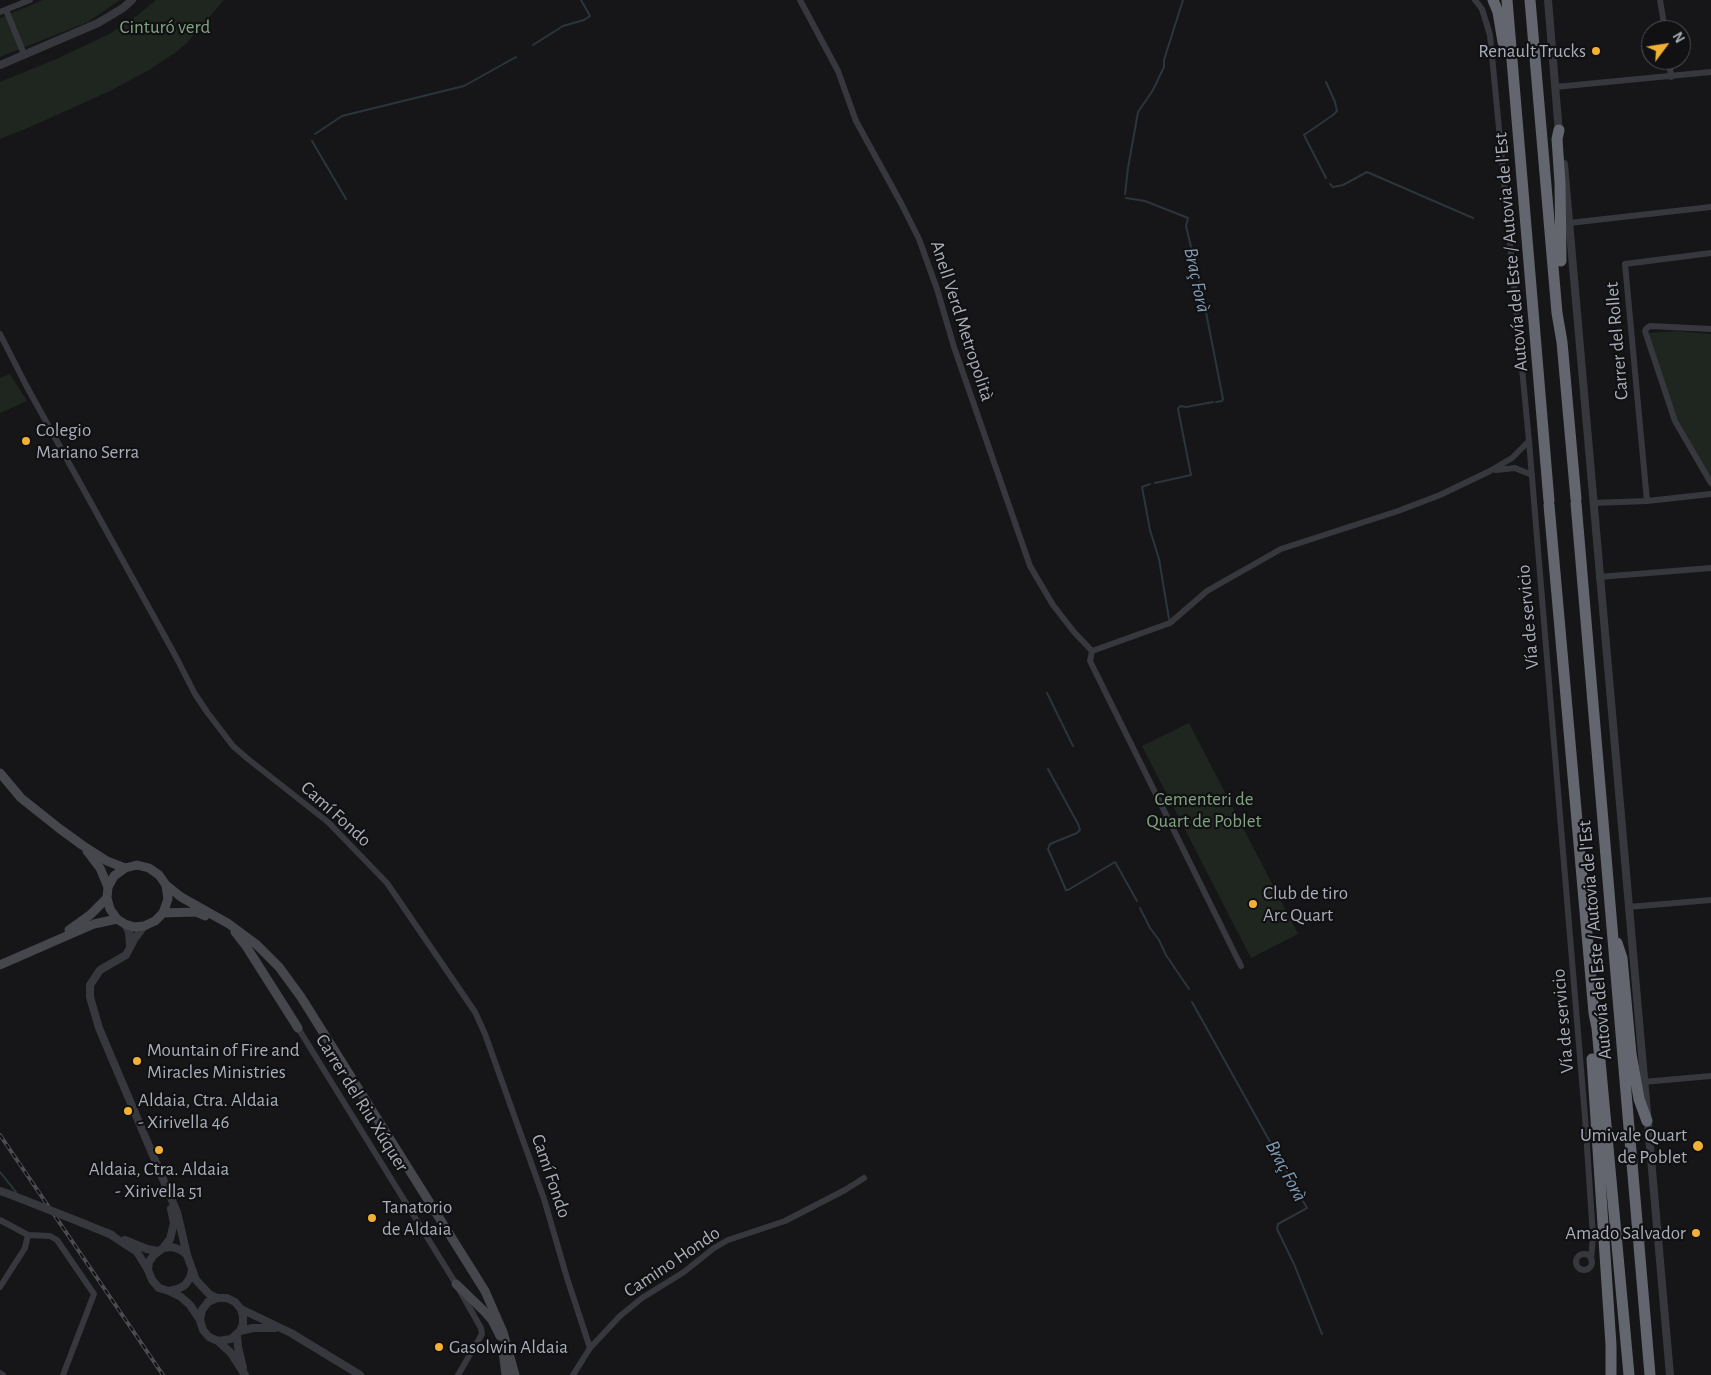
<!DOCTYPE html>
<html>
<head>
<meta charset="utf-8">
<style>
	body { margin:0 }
	#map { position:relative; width:1711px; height:1375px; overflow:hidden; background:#161618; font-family:"Alegreya Sans",sans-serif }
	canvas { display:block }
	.north { position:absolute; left:1641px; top:20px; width:50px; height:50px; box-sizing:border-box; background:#111113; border:1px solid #4d4f55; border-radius:50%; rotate:59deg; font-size:14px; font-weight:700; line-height:20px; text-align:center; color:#a8adb8 }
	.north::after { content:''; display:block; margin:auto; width:18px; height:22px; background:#f2b134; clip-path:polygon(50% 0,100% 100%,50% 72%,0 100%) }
</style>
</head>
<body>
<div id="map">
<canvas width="1711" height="1375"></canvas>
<div class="north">N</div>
</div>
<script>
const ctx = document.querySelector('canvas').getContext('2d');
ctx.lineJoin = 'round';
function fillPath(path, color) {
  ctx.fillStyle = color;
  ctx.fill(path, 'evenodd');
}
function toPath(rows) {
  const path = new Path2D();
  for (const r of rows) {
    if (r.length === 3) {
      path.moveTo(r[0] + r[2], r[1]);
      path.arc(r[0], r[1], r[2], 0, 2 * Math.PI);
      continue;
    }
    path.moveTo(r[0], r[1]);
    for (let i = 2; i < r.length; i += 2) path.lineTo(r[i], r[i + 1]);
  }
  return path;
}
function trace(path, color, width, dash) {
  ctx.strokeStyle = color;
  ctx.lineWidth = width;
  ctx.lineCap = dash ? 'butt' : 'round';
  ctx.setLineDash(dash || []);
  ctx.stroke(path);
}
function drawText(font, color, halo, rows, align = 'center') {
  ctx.font = font + ' "Alegreya Sans",sans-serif';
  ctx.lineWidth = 4.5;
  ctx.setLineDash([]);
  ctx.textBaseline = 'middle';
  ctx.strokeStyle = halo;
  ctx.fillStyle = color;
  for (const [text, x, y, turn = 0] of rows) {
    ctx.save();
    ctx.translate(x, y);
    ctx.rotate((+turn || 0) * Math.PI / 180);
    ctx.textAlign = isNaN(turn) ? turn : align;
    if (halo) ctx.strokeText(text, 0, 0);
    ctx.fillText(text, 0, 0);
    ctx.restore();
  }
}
const green = toPath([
	[43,0,120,0,88,22,0,57,0,18],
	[156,0,224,0,186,44,175,53,149,70,110,91,30,127,0,139,0,82,61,57,109,34,134,18],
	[1676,331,1711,334,1711,478,1677,418,1648,333],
	[10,374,27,401,0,413,0,378],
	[1189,723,1298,934,1251,958,1142,746]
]);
const stream = toPath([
	[533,45,563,26,584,20,590,16,581,0],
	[1326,82,1335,102,1337,111,1333,115,1304,135,1326,178],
	[315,134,342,116,464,86,516,57],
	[312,141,346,199],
	[1330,184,1333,187,1343,185,1367,172,1473,218],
	[1125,194,1128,168,1138,112,1153,90,1164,67,1164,60,1183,0],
	[1126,198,1145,201,1188,218,1186,226,1204,302,1223,399,1222,401,1216,402],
	[1155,483,1191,475,1178,409,1180,406,1186,407,1213,402],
	[1150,484,1142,487,1150,530,1159,559,1169,619],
	[1047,693,1073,746],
	[1048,769,1078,824,1080,830,1077,833,1050,844,1048,849,1066,890,1068,890,1115,862,1137,901],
	[1140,908,1150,928,1159,940,1166,955,1189,989],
	[1192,1002,1307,1208,1278,1224,1277,1229,1294,1264,1322,1334],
	[0,1172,16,1192]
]);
const minor = toPath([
	[800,0,838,71,856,121,901,203,919,239,937,289,954,347,1030,566,1053,605,1074,632,1092,651],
	[1475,0,1482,9,1490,35,1529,441,1585,1117,1593,1236,1591,1259],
	[1660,0,1665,30],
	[6,10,24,54],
	[0,12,30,0],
	[1669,60,1671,77],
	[1555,87,1711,72],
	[1569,223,1711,207],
	[1711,329,1650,326,1647,328,1645,331,1675,421,1711,483],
	[0,334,27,387,175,655,195,694,207,712,233,746,248,759,328,822,387,883,475,1012,485,1034,544,1199,567,1278,590,1348],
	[1496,470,1515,468,1532,475],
	[1647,501,1625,264,1711,253],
	[1593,503,1647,501,1711,494],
	[1599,577,1711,568],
	[1092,651,1170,623,1207,591,1281,549,1398,511,1440,495,1490,471,1512,458,1529,441],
	[1092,651,1090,661,1241,966],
	[1628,907,1711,900],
	[298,1028,456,1284,481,1328,482,1334,458,1375],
	[1643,1082,1711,1076],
	[0,1220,28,1235,50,1236,57,1240,94,1294,63,1375],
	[1584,1262,8],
	[0,1287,25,1248,28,1235],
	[0,1373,3,1375],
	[573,1375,590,1348,620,1316,642,1298,684,1272,714,1248,728,1240,785,1221,845,1190,864,1178]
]);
const tertiary = toPath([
	[1548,0,1559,133],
	[0,65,98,23,123,8,132,0],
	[1564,164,1670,1375],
	[125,924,129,932,130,946],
	[144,926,135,938,126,955,100,970,90,985,90,997,99,1028,177,1212,187,1255,196,1280,209,1294,217,1298,227,1298,235,1302,241,1309,243,1317,243,1324,240,1331,231,1339,218,1341],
	[0,1191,9,1194],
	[80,1222,112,1235],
	[108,1233,137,1252,148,1270,152,1280,159,1288,169,1291,181,1297,190,1305,200,1320,203,1330,209,1337,218,1341,231,1353,245,1375],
	[125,1240,147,1249,158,1251],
	[163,1248,170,1239,174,1223,171,1209],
	[148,1270,149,1262,153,1256,163,1248,172,1247,181,1250,187,1255],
	[169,1291,178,1289,185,1285,190,1278,192,1270],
	[241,1309,291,1333,360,1375],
	[200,1320,202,1310,208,1302,217,1298],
	[240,1331,253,1328,275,1328],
	[237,1335,238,1347,243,1368]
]);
const secondary = toPath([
	[0,773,21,798,60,829,82,845,107,861,125,868],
	[87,851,100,868,108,887],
	[166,885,168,899,163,913,155,921,144,926,134,927,125,924,117,919,110,909,107,898,108,887,114,876,125,868,137,865,149,868,159,875,166,885,181,897,229,924,256,944,279,967,301,997,485,1291,503,1332,515,1375],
	[163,913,196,912,205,916],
	[69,930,90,915,107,898],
	[235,932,246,946,298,1028],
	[0,965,94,924,117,919],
	[456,1284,485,1312,492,1320,500,1336],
	[503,1351,506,1375]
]);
const motorway = toPath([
	[1493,0,1498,12,1503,42],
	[1507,0,1549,501],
	[1530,0,1557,313,1562,342,1576,499],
	[1559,130,1557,139,1560,183,1561,261],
	[1576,503,1650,1375],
	[1549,505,1594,1013,1597,1028,1629,1375],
	[1617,943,1622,958,1631,1054,1639,1099,1647,1121],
	[1592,1059,1611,1345,1611,1375]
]);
const rail = toPath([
	[0,1135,163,1375]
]);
const tertiaryBridge = toPath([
	[9,1194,80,1222]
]);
const markers = [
	[1596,51,5,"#f2b134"],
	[26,441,5,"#f2b134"],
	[1253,904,5,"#f2b134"],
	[137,1061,5,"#f2b134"],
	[128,1111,5,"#f2b134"],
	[1698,1146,6,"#f2b134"],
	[159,1150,5,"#f2b134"],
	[372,1218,5,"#f2b134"],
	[1696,1233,5,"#f2b134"],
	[439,1347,5,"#f2b134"]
];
const parkNames = [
	["Cinturó verd",165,27],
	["Cementeri de",1204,799],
	["Quart de Poblet",1204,821]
];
const poiNames = [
	["Renault Trucks",1586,51,"right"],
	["Colegio",36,430],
	["Mariano Serra",36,452],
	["Club de tiro",1263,893],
	["Arc Quart",1263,915],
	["Mountain of Fire and",147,1050],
	["Miracles Ministries",147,1072],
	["Aldaia, Ctra. Aldaia",138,1100],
	["- Xirivella 46",138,1122],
	["Umivale Quart",1687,1135,"right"],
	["de Poblet",1687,1157,"right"],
	["Aldaia, Ctra. Aldaia",159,1169,"center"],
	["- Xirivella 51",159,1191,"center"],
	["Tanatorio",382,1207],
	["de Aldaia",382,1229],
	["Amado Salvador",1686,1233,"right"],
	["Gasolwin Aldaia",449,1347]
];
const streetNames = [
	["Autovía del Este / Autovia de l'Est",1511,252,-95],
	["Anell Verd Metropolità",962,321,72],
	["Carrer del Rollet",1617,341,-95],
	["Vía de servicio",1528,617,-95],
	["Camí Fondo",336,814,42],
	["Autovía del Este / Autovia de l'Est",1595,940,-95],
	["Vía de servicio",1563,1021,-95],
	["Carrer del Riu Xúquer",362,1103,58],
	["Camí Fondo",551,1176,71],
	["Camino Hondo",672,1262,-34]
];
const waterNames = [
	["Braç Forà",1197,280,78],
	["Braç Forà",1286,1171,62]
];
fillPath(green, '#1e261f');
trace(stream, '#2c353c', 2);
trace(minor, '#37383d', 6);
trace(tertiary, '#37383d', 8);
trace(secondary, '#45474d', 9);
trace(motorway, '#63666e', 11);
trace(rail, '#4a4c52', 4);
trace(rail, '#111113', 2, [5.5]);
trace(tertiaryBridge, '#37383d', 8);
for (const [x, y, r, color] of markers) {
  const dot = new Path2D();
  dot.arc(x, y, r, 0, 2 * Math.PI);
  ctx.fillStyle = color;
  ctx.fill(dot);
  trace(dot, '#111113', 2);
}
drawText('19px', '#7fa381', '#111113', parkNames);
drawText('19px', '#a8adb8', '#111113', poiNames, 'left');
drawText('19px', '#a8adb8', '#111113', streetNames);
drawText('italic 20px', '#7f9bb3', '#111113', waterNames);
</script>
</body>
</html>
